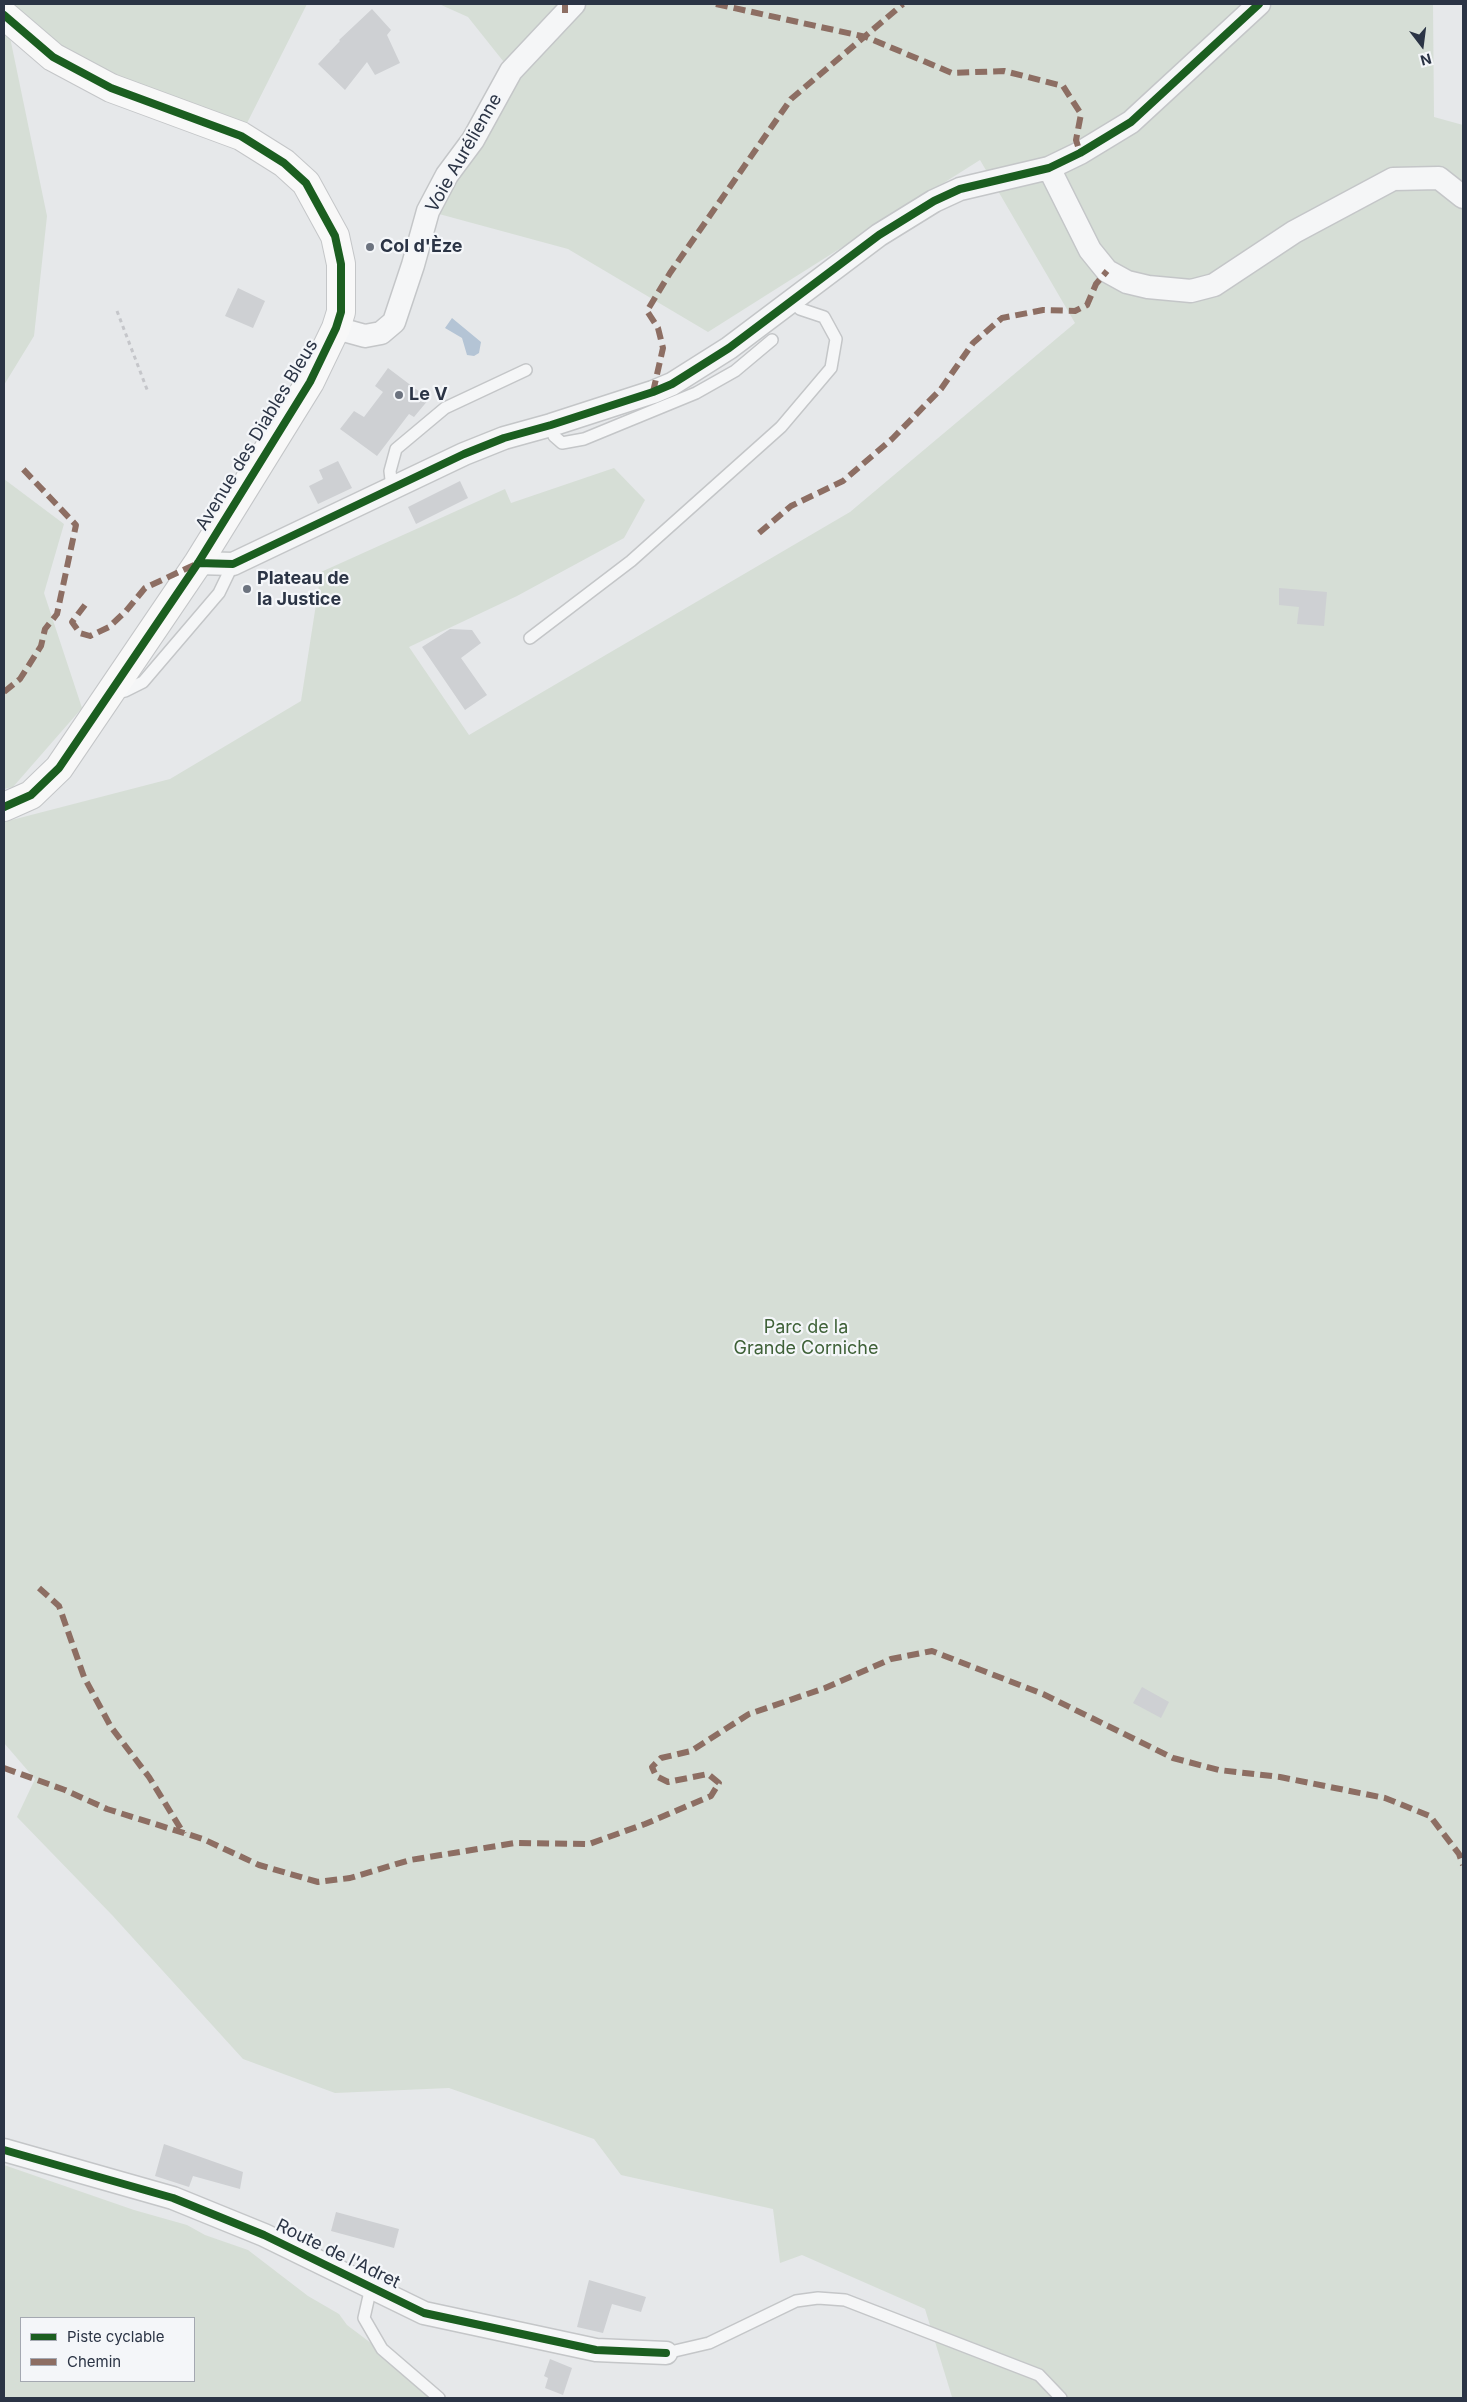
<!DOCTYPE html>
<html>
<head>
<meta charset="utf-8">
<style>
	body { margin:0 }
	#map { position:relative; width:1467px; height:2402px; overflow:hidden; background:#e6e8ea; font-family:Inter,sans-serif }
	canvas { display:block }
	.frame { position:absolute; inset:0; border:5px solid #2b3445; pointer-events:none }
	.legend { position:absolute; left:20px; top:2317px; width:175px; height:65px; box-sizing:border-box; background:#f4f6f9; border:1px solid #a4a8b1; margin:0; padding:6px 9px; list-style:none; font-size:15px; color:#2b3445 }
	.legend li { display:flex; align-items:center; gap:10px; height:25px }
	.legend b { width:25px; border:1px solid #a4a8b1 }
	.north { position:absolute; left:1397px; top:20px; width:50px; height:50px; -webkit-text-stroke:4px #f4f6f9; paint-order:stroke; rotate:165deg; font-size:14px; font-weight:700; line-height:20px; text-align:center; color:#2b3445 }
	.north::after { content:''; display:block; margin:auto; width:18px; height:22px; background:#2b3445; clip-path:polygon(50% 0,100% 100%,50% 72%,0 100%) }
</style>
</head>
<body>
<div id="map">
<canvas width="1467" height="2402"></canvas>
<div class="frame"></div>
<ul class="legend">
<li><b style="height:6px;background:#1b5e20"></b>Piste cyclable</li>
<li><b style="height:6px;background:#8d6e63"></b>Chemin</li>
</ul>
<div class="north">N</div>
</div>
<script>
const ctx = document.querySelector('canvas').getContext('2d');
ctx.lineJoin = 'round';
function fillPath(path, color) {
  ctx.fillStyle = color;
  ctx.fill(path, 'evenodd');
}
function toPath(rows) {
  const path = new Path2D();
  for (const r of rows) {
    path.moveTo(r[0], r[1]);
    for (let i = 2; i < r.length; i += 2) path.lineTo(r[i], r[i + 1]);
  }
  return path;
}
function trace(path, color, width, dash) {
  ctx.strokeStyle = color;
  ctx.lineWidth = width;
  ctx.lineCap = dash ? 'butt' : 'round';
  ctx.setLineDash(dash || []);
  ctx.stroke(path);
}
function drawText(font, color, halo, rows, align = 'center') {
  ctx.font = font + ' Inter,sans-serif';
  ctx.lineWidth = 4.5;
  ctx.setLineDash([]);
  ctx.textBaseline = 'middle';
  ctx.strokeStyle = halo;
  ctx.fillStyle = color;
  for (const [text, x, y, turn = 0] of rows) {
    ctx.save();
    ctx.translate(x, y);
    ctx.rotate((+turn || 0) * Math.PI / 180);
    ctx.textAlign = isNaN(turn) ? turn : align;
    if (halo) ctx.strokeText(text, 0, 0);
    ctx.fillText(text, 0, 0);
    ctx.restore();
  }
}
const green = toPath([
	[4,4,307,4,241,135,111,88,6,18,47,216,34,336,4,385],
	[439,4,1433,4,1434,117,1463,125,1463,2398,948,2398,952,2397,925,2309,802,2255,780,2263,773,2209,621,2175,594,2139,449,2088,335,2093,243,2059,112,1915,17,1817,35,1779,4,1743,4,822,170,779,301,701,321,572,505,489,511,503,614,468,645,500,624,538,517,596,409,647,469,735,850,512,1075,323,980,160,708,332,568,249,428,211,511,71,468,17],
	[4,479,64,524,44,593,82,708,13,787,4,789],
	[4,2165,134,2210,187,2225,205,2235,248,2250,308,2296,339,2314,347,2325,444,2398,4,2398],
	[21,2318,194,2318,194,2381,21,2381]
]);
const water = toPath([
	[452,318,481,342,479,353,474,356,467,355,462,338,445,328]
]);
const building = toPath([
	[372,9,391,30,387,35,400,63,375,75,367,62,345,90,318,64,340,41,339,40],
	[238,288,265,301,253,328,225,316],
	[388,368,429,399,414,417,409,414,377,456,340,429,354,411,364,417,383,392,375,386],
	[338,461,352,488,318,504,309,486,323,479,319,470],
	[460,481,468,498,416,524,408,507],
	[1279,588,1327,592,1324,626,1297,624,1299,607,1279,605],
	[450,629,472,630,481,643,461,658,487,695,465,710,422,647],
	[1142,1687,1169,1702,1161,1718,1133,1703],
	[164,2144,243,2172,240,2189,193,2176,189,2187,155,2176],
	[336,2212,399,2229,394,2248,331,2231],
	[589,2280,646,2297,641,2312,612,2304,603,2333,577,2327],
	[550,2359,572,2368,563,2395,545,2388,548,2378,544,2376]
]);
const path = toPath([
	[117,311,148,392]
]);
const lane = toPath([
	[551,425,554,436,562,443,584,439,696,393,735,371,772,340],
	[392,488,390,471,396,449,445,408,526,370],
	[530,638,631,561,781,427,831,368,836,339,824,317,800,309,793,300],
	[115,693,125,691,143,682,219,593,233,564],
	[371,2287,364,2318,382,2349,439,2398],
	[666,2353,709,2343,796,2301,818,2298,845,2300,1039,2375,1061,2398]
]);
const street = toPath([
	[1049,168,1090,250,1107,271,1127,282,1148,287,1191,291,1214,285,1294,232,1393,179,1439,178,1463,197],
	[336,328,365,336,381,333,394,322,413,265,428,211,447,175,473,140,511,71,574,4],
	[198,563,233,564,464,454,504,438,551,425,653,392,672,384,729,348,879,235,934,201,960,189,1049,168,1080,153,1131,122,1259,4],
	[4,2150,173,2198,264,2235,424,2313,596,2350,666,2353]
]);
const secondary = toPath([
	[4,15,53,57,111,88,241,136,284,163,306,183,335,236,341,264,341,312,336,328,310,382,198,563,59,768,31,795,4,807]
]);
const quiet = toPath([
	[565,4,565,13],
	[716,4,866,37,952,73,1004,71,1063,86,1081,114,1076,140,1080,153],
	[653,392,663,348,658,328,647,311,670,273,791,99,903,4],
	[759,533,791,506,843,481,892,439,941,389,973,343,1002,318,1043,310,1075,311,1087,305,1096,284,1107,271],
	[85,605,72,622,80,633,90,636,109,627,126,611,145,588,196,564],
	[4,692,20,679,41,646,45,629,57,614,76,525,22,468],
	[39,1588,59,1606,84,1677,111,1727,149,1777,184,1834],
	[4,1768,65,1790,107,1809,203,1839,259,1865,318,1882,350,1878,410,1860,515,1843,589,1844,645,1824,711,1796,719,1783,708,1774,668,1782,656,1776,652,1767,661,1758,691,1751,749,1714,825,1688,891,1659,932,1651,1043,1694,1173,1758,1219,1770,1280,1777,1385,1798,1430,1816,1459,1854,1463,1865]
]);
const cycleway = toPath([
	[4,15,53,57,111,88,241,136,284,163,306,183,335,236,341,264,341,312,336,328,310,382,198,563,59,768,31,795,4,807],
	[198,563,233,564,464,454,504,438,551,425,653,392,672,384,729,348,879,235,934,201,960,189,1049,168,1080,153,1131,122,1259,4],
	[4,2150,173,2198,264,2235,424,2313,596,2350,666,2353]
]);
const markers = [
	[370,247,5,"#6c737f"],
	[399,395,5,"#6c737f"],
	[247,589,5,"#6c737f"]
];
const streetNames = [
	["Voie Aurélienne",464,153,-60],
	["Avenue des Diables Bleus",257,435,-59],
	["Route de l'Adret",338,2254,26]
];
const poiNames = [
	["Col d'Èze",380,247],
	["Le V",409,395],
	["Plateau de",257,579],
	["la Justice",257,600]
];
const parkNames = [
	["Parc de la",806,1328],
	["Grande Corniche",806,1349]
];
fillPath(green, '#d6ded6');
fillPath(water, '#b4c4d5');
fillPath(building, '#ced0d3');
trace(lane, '#c4c6c8', 14);
trace(street, '#c4c6c8', 25);
trace(secondary, '#c4c6c8', 30);
trace(path, '#c5c6ca', 3, [4, 4]);
trace(lane, '#f5f6f7', 11);
trace(street, '#f5f6f7', 22);
trace(secondary, '#f8f8f8', 28);
trace(quiet, '#8d6e63', 6, [12, 6]);
trace(cycleway, '#1b5e20', 8);
for (const [x, y, r, color] of markers) {
  const dot = new Path2D();
  dot.arc(x, y, r, 0, 2 * Math.PI);
  ctx.fillStyle = color;
  ctx.fill(dot);
  trace(dot, '#f4f6f9', 2);
}
drawText('18px', '#2b3445', '#f4f6f9', streetNames);
drawText('bold 18px', '#2b3445', '#f4f6f9', poiNames, 'left');
drawText('18px', '#3f6138', '#f4f6f9', parkNames);
</script>
</body>
</html>
